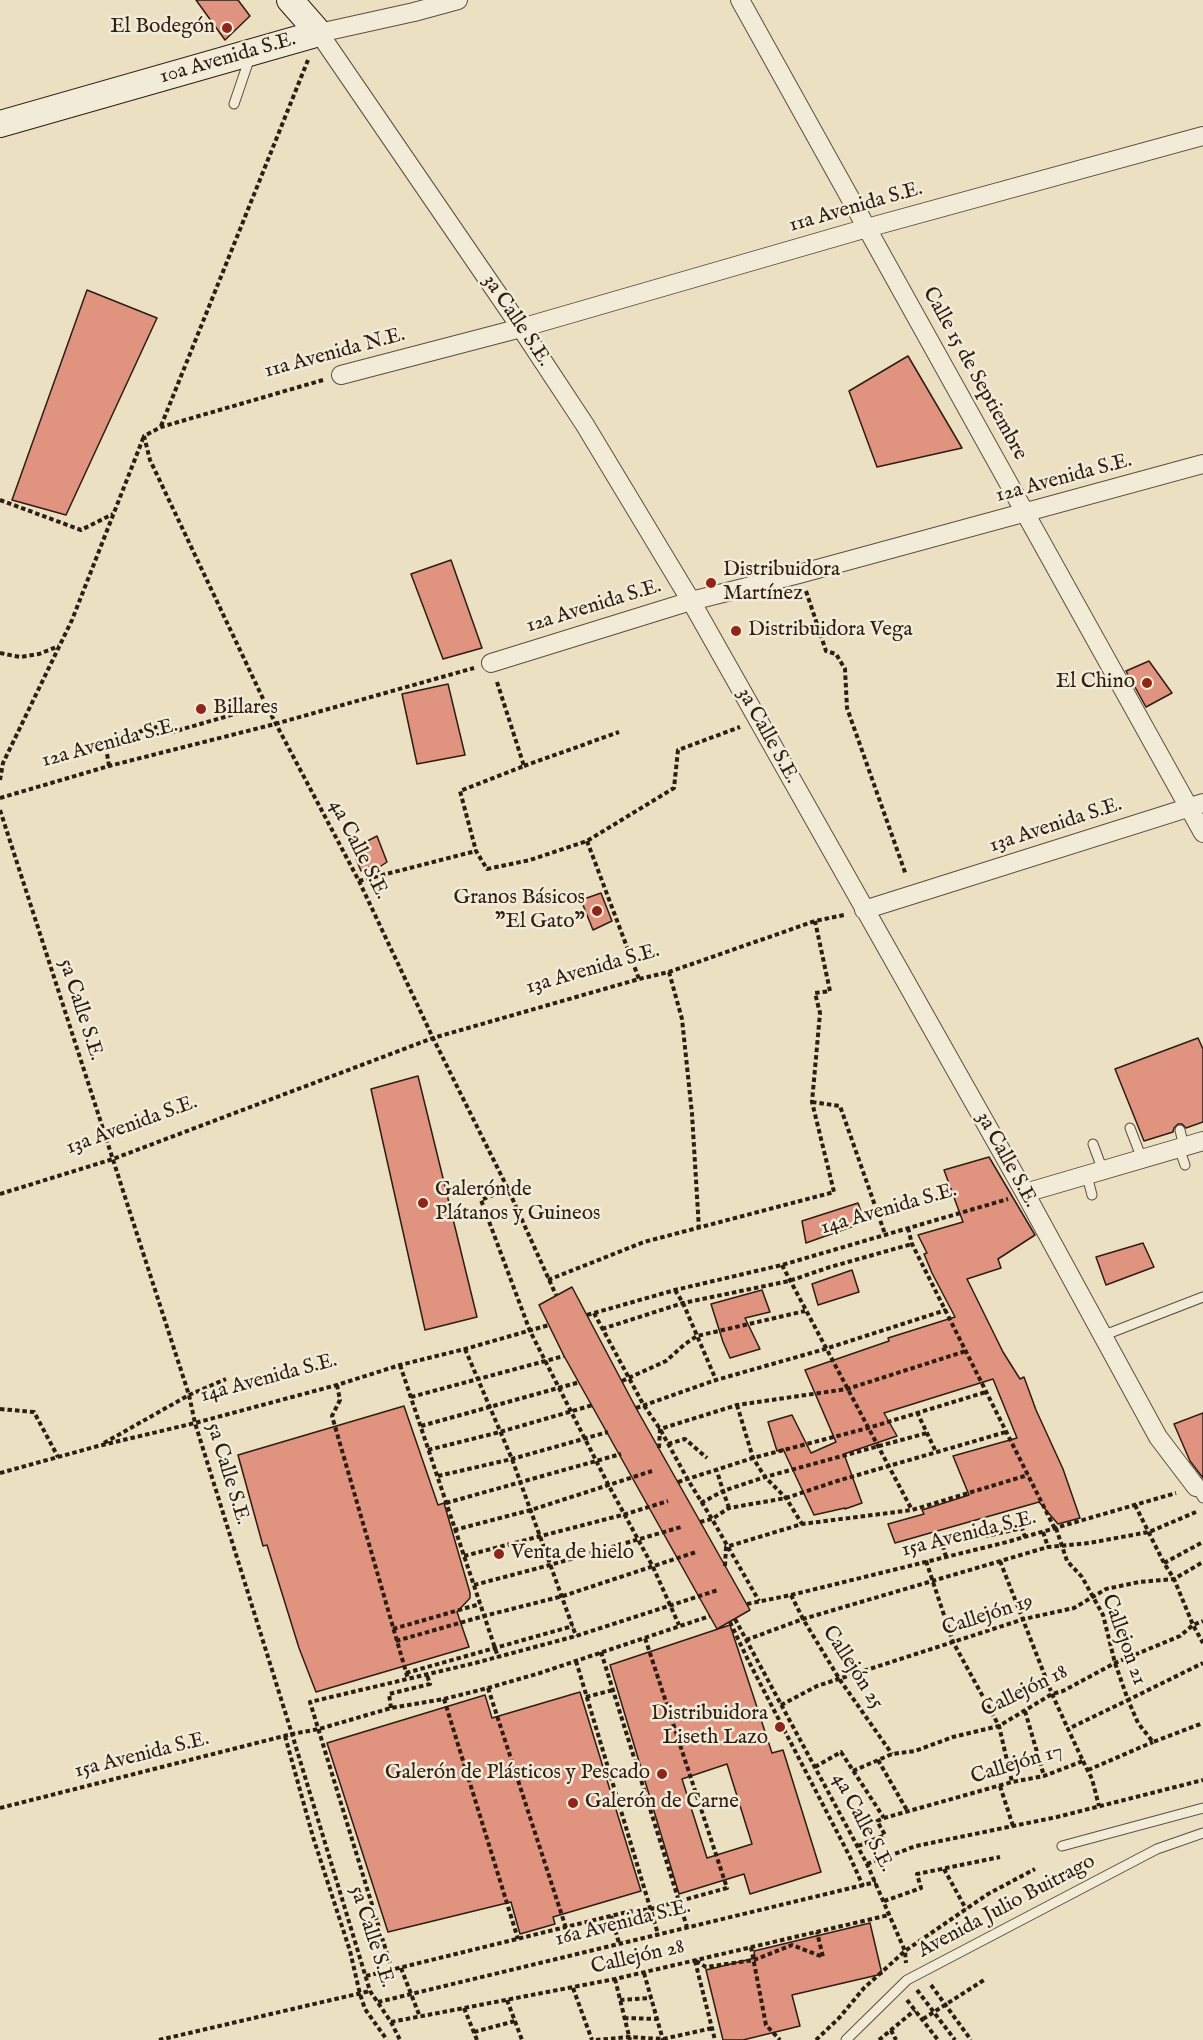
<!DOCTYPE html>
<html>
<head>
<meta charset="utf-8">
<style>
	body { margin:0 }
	canvas { display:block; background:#ebe0c2 }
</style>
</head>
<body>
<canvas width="1203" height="2040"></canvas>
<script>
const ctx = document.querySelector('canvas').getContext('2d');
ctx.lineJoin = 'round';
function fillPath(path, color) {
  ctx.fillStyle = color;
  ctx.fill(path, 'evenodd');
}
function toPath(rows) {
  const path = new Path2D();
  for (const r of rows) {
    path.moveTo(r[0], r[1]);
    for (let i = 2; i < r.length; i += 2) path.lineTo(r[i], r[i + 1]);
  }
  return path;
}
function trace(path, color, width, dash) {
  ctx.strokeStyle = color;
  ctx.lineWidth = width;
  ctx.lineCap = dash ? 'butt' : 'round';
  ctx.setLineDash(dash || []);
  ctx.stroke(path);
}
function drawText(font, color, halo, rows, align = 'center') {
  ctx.font = font + ' "IM FELL English",serif';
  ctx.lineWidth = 5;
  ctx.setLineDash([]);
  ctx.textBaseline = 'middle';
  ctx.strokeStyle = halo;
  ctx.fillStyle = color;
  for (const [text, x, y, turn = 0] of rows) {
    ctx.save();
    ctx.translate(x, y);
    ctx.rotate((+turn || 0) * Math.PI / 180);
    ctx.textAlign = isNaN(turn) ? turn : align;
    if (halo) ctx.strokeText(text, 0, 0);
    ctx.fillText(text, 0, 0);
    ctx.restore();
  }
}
const building = toPath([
	[196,0,238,0,250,16,225,40,196,0],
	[87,290,157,318,66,515,12,500,87,290],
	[908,356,962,448,877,467,849,391,908,356],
	[451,560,482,648,443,659,411,574,451,560],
	[1149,661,1172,693,1146,707,1126,671,1149,661],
	[448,684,465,755,417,764,402,694,448,684],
	[377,836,387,862,372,872,369,867,361,871,352,849,377,836],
	[601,893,612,921,593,930,581,900,601,893],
	[1198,1038,1203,1049,1203,1122,1186,1128,1182,1124,1178,1124,1174,1128,1173,1132,1144,1141,1115,1069,1198,1038],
	[418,1076,477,1317,425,1330,371,1089,418,1076],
	[989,1157,1035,1235,998,1259,1001,1268,967,1279,1003,1352,1020,1379,1024,1377,1036,1410,1063,1469,1080,1518,1058,1524,1039,1502,895,1543,888,1524,924,1514,922,1510,969,1495,953,1456,1017,1438,993,1379,884,1413,897,1436,844,1454,862,1503,845,1509,845,1508,814,1515,783,1449,777,1451,768,1422,792,1415,811,1453,836,1442,805,1370,889,1341,888,1338,955,1317,932,1273,924,1254,927,1253,918,1235,963,1222,944,1170,989,1157],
	[858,1203,865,1222,806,1243,802,1221,858,1203],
	[1143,1243,1154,1267,1106,1285,1096,1257,1143,1243],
	[852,1270,859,1292,818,1305,812,1284,852,1270],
	[572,1287,636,1408,750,1610,717,1629,564,1356,539,1305,572,1287],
	[762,1290,770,1312,745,1318,760,1349,730,1358,723,1342,711,1304,762,1290],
	[404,1406,438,1505,444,1503,470,1593,470,1598,457,1612,469,1647,316,1692,299,1648,267,1545,263,1546,238,1455,404,1406],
	[1203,1413,1203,1478,1190,1461,1174,1424,1203,1413],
	[730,1625,772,1753,783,1750,821,1872,750,1894,744,1874,679,1894,610,1665,730,1625],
	[727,1764,752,1844,707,1858,682,1779,727,1764],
	[580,1692,641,1891,553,1917,555,1924,520,1934,511,1902,388,1932,327,1743,485,1695,492,1718,580,1692],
	[870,1923,882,1974,792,1995,800,2026,743,2040,723,2040,706,1970,755,1958,754,1951,870,1923]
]);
const path = toPath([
	[323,380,161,427,144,436,150,460,266,705,359,881,433,1038,508,1189,556,1295],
	[161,426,308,60],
	[0,500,81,530,113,514],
	[806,591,826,651,836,654,845,669,847,708,906,875],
	[0,653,20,657,39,654,59,646],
	[497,682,524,766,460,791,476,851,487,869,530,860,587,841,674,788,678,750,740,727],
	[109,766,105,741,164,725,169,733,266,705],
	[524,766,619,732],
	[0,780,3,763,72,620,144,436],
	[0,798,109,766,275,724,474,668],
	[0,810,189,1395,195,1423,292,1734,370,1991,391,2022,400,2040],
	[587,841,639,979],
	[359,881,476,851],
	[669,972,682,1019,692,1114,699,1229],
	[812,1102,840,1106,885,1234],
	[508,1189,481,1200,530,1331,609,1486,653,1567,679,1625],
	[0,1194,113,1159,433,1038,639,979,669,972,815,921,844,915],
	[908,1228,912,1244,1055,1529],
	[782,1265,912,1510],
	[548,1280,644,1242,834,1192,812,1102,820,1013,815,993,830,991,815,921],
	[675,1290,683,1303,716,1380],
	[594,1313,643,1404,660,1429,688,1480,712,1519,759,1601],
	[587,1315,675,1290,782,1265,1008,1199],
	[602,1329,683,1303,789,1281,830,1267,912,1244],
	[465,1349,512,1459,576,1636],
	[400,1365,498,1657],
	[622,1381,666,1361,685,1344,697,1336,805,1311],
	[337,1385,340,1400,332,1416,408,1679],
	[411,1397,564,1356],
	[737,1405,753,1458,765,1477,786,1498,802,1524],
	[636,1408,716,1380,825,1349,946,1310],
	[0,1409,34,1412,58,1457],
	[917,1412,936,1452],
	[421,1426,580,1382],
	[104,1443,189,1395,226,1379],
	[668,1444,685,1439,707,1458],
	[659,1448,660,1429,737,1405,847,1389,966,1351],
	[428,1450,500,1432,593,1405],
	[0,1473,98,1446,195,1423,337,1385,400,1365,465,1349,549,1325],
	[438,1476,512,1459,608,1432],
	[678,1482,753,1458,868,1428,986,1392],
	[446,1503,621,1454],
	[701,1503,723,1491,717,1471],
	[1135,1505,1164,1563,1174,1579,1193,1625,1203,1643],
	[729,1508,723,1491,765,1477,927,1433],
	[700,1522,712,1519,729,1508,786,1498,837,1481,1006,1432],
	[1056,1528,1067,1561,1082,1577,1103,1615,1115,1663,1128,1700,1203,1663],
	[454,1530,531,1510,652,1471],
	[1043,1532,1048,1547],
	[464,1556,626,1514,668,1501],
	[946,1557,941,1540,984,1528,987,1536,1022,1528,1025,1537],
	[926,1561,953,1642,999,1726,1012,1782],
	[1000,1561,1052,1694,1068,1729],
	[1164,1563,1203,1542],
	[725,1566,726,1547,802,1524,912,1510,1028,1475],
	[474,1585,550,1565,681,1527],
	[791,1595,803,1619,840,1680,892,1754],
	[747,1604,791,1595,1007,1542,1176,1493],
	[735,1619,867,1864,905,1951,906,1963],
	[730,1622,748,1660,850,1857,863,1886],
	[393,1629,480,1604],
	[746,1640,803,1619,1048,1547,1089,1543,1149,1532,1196,1512],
	[396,1641,484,1616,563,1596,696,1552],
	[601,1652,687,1927],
	[576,1661,658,1934],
	[406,1673,573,1626],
	[488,1688,566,1928],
	[586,1697,613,1690],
	[444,1699,518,1939],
	[781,1705,817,1686,1024,1619,1074,1608,1106,1589,1139,1582,1174,1579,1203,1562],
	[391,1708,389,1694,430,1684,427,1675],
	[1025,1711,1044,1776],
	[285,1736,313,1837,350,1951,360,1994,365,2009,387,2040],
	[878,1760,908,1812],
	[1083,1761,1092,1779,1099,1806],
	[815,1767,841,1752,884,1818],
	[1088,1770,1153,1742],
	[853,1771,892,1754,915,1751,953,1737,999,1726,1052,1694,1063,1691,1115,1663,1180,1636,1193,1625,1203,1621],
	[1000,1786,1013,1826],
	[0,1808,292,1734,319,1729,391,1708,444,1699,488,1688,540,1673,710,1616],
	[858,1846,885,1835,877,1821,884,1818,1012,1782,1044,1776,1083,1761,1068,1729,1128,1700,1138,1723,1153,1742,1203,1723],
	[867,1864,916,1846,1057,1817,1203,1780],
	[944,1869,966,1909],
	[884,1901,921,1888,917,1874,1000,1857],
	[611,1916,619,1943],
	[751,1947,766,2025,780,2040],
	[695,1961,715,2040],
	[696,1961,706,1967,754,1960,792,1945,823,1957,817,1932],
	[401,1968,420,2017],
	[392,1970,310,1702,475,1663,576,1636,718,1590],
	[644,1973,663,2040],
	[366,1976,627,1912,651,1909,727,1888,645,1638],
	[615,1979,630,2040],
	[931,1985,971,2040],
	[573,1988,592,2040],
	[917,1990,955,2040],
	[507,2000,522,2040],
	[620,2000,651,1998],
	[907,2000,938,2040],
	[378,2002,876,1882],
	[464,2008,477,2040],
	[624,2018,657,2019],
	[923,2019,984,1980],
	[391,2022,615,1979,889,1915],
	[891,2030,896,2040],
	[474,2032,515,2021],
	[159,2040,370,1991],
	[596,2040,629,2037,663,2039,713,2028],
	[816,2040,839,2018,864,1988,905,1951,988,1894,1035,1869],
	[879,2040,915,2010]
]);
const lane = toPath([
	[234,104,250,57],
	[1130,1128,1142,1159],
	[1180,1130,1184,1147],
	[1093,1144,1103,1171],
	[1179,1148,1185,1165],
	[1087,1176,1092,1195],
	[1102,1336,1203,1297],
	[1196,1487,1203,1498],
	[1062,1846,1203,1808],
	[846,2040,907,1980,1157,1849,1203,1833]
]);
const street = toPath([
	[458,0,414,12,319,33,521,328,585,425,691,601,1025,1193,1158,1437,1196,1487],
	[740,0,1203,833],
	[341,375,521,328,867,228,1203,136],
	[491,663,691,601,799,574,1203,464],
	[864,910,1203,803],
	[1025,1193,1203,1141]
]);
const secondary = toPath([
	[0,124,319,33,290,0]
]);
const markers = [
	[227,28,6,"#8f2418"],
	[711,583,6,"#8f2418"],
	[736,631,6,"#8f2418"],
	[1147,683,6,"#8f2418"],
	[201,709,6,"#8f2418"],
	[597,911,6,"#8f2418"],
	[423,1203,6,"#8f2418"],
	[499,1554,6,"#8f2418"],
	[780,1727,6,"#8f2418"],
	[662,1774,6,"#8f2418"],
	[573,1803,6,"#8f2418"]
];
const poiNames = [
	["El Bodegón",215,28,"right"],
	["Distribuidora",723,571],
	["Martínez",723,595],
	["Distribuidora Vega",748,631],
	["El Chino",1135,683,"right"],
	["Billares",213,709],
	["Granos Básicos",585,899,"right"],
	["\"El Gato\"",585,923,"right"],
	["Galerón de",435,1191],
	["Plátanos y Guineos",435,1215],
	["Venta de hielo",511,1554],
	["Distribuidora",768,1715,"right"],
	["Liseth Lazo",768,1739,"right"],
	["Galerón de Plásticos y Pescado",650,1774,"right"],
	["Galerón de Carne",585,1803]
];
const streetNames = [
	["10a Avenida S.E.",228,59,-16],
	["11a Avenida S.E.",856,208,-16],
	["3a Calle S.E.",516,321,56],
	["11a Avenida N.E.",335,354,-15],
	["Calle 15 de Septiembre",974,374,61],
	["12a Avenida S.E.",1064,479,-15],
	["12a Avenida S.E.",594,607,-17],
	["3a Calle S.E.",767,736,61],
	["12a Avenida S.E.",110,744,-15],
	["13a Avenida S.E.",1056,826,-18],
	["4a Calle S.E.",358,850,63],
	["13a Avenida S.E.",593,970,-16],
	["5a Calle S.E.",80,1010,72],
	["13a Avenida S.E.",132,1126,-20],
	["3a Calle S.E.",1006,1160,61],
	["14a Avenida S.E.",889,1210,-16],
	["14a Avenida S.E.",269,1379,-15],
	["5a Calle S.E.",227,1474,73],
	["15a Avenida S.E.",969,1535,-14],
	["Callejón 19",988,1616,-18],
	["Callejon 21",1123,1640,70],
	["Callejón 25",852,1668,57],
	["Callejón 18",1025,1692,-26],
	["15a Avenida S.E.",142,1756,-14],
	["Callejón 17",1017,1765,-17],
	["4a Calle S.E.",862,1823,62],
	["Avenida Julio Buitrago",1007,1907,-28],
	["16a Avenida S.E.",623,1924,-14],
	["5a Calle S.E.",371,1937,72],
	["Callejón 28",638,1958,-13]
];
fillPath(building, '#e0937f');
trace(building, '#2e1d13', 1.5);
trace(lane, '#5d4e3f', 11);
trace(street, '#5d4e3f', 20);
trace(secondary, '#2e1d13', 28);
trace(path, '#2e1d13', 4, [4.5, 3]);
trace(lane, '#f2ebd7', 9);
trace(street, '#f2ebd7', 18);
trace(secondary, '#f2ebd7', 26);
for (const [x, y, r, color] of markers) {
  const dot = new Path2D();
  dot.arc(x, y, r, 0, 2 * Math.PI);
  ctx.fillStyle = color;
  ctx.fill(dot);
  trace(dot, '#f2ebd7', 2);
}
drawText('21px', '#2e1d13', '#f2ebd7', poiNames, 'left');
drawText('21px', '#2e1d13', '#f2ebd7', streetNames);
</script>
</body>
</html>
